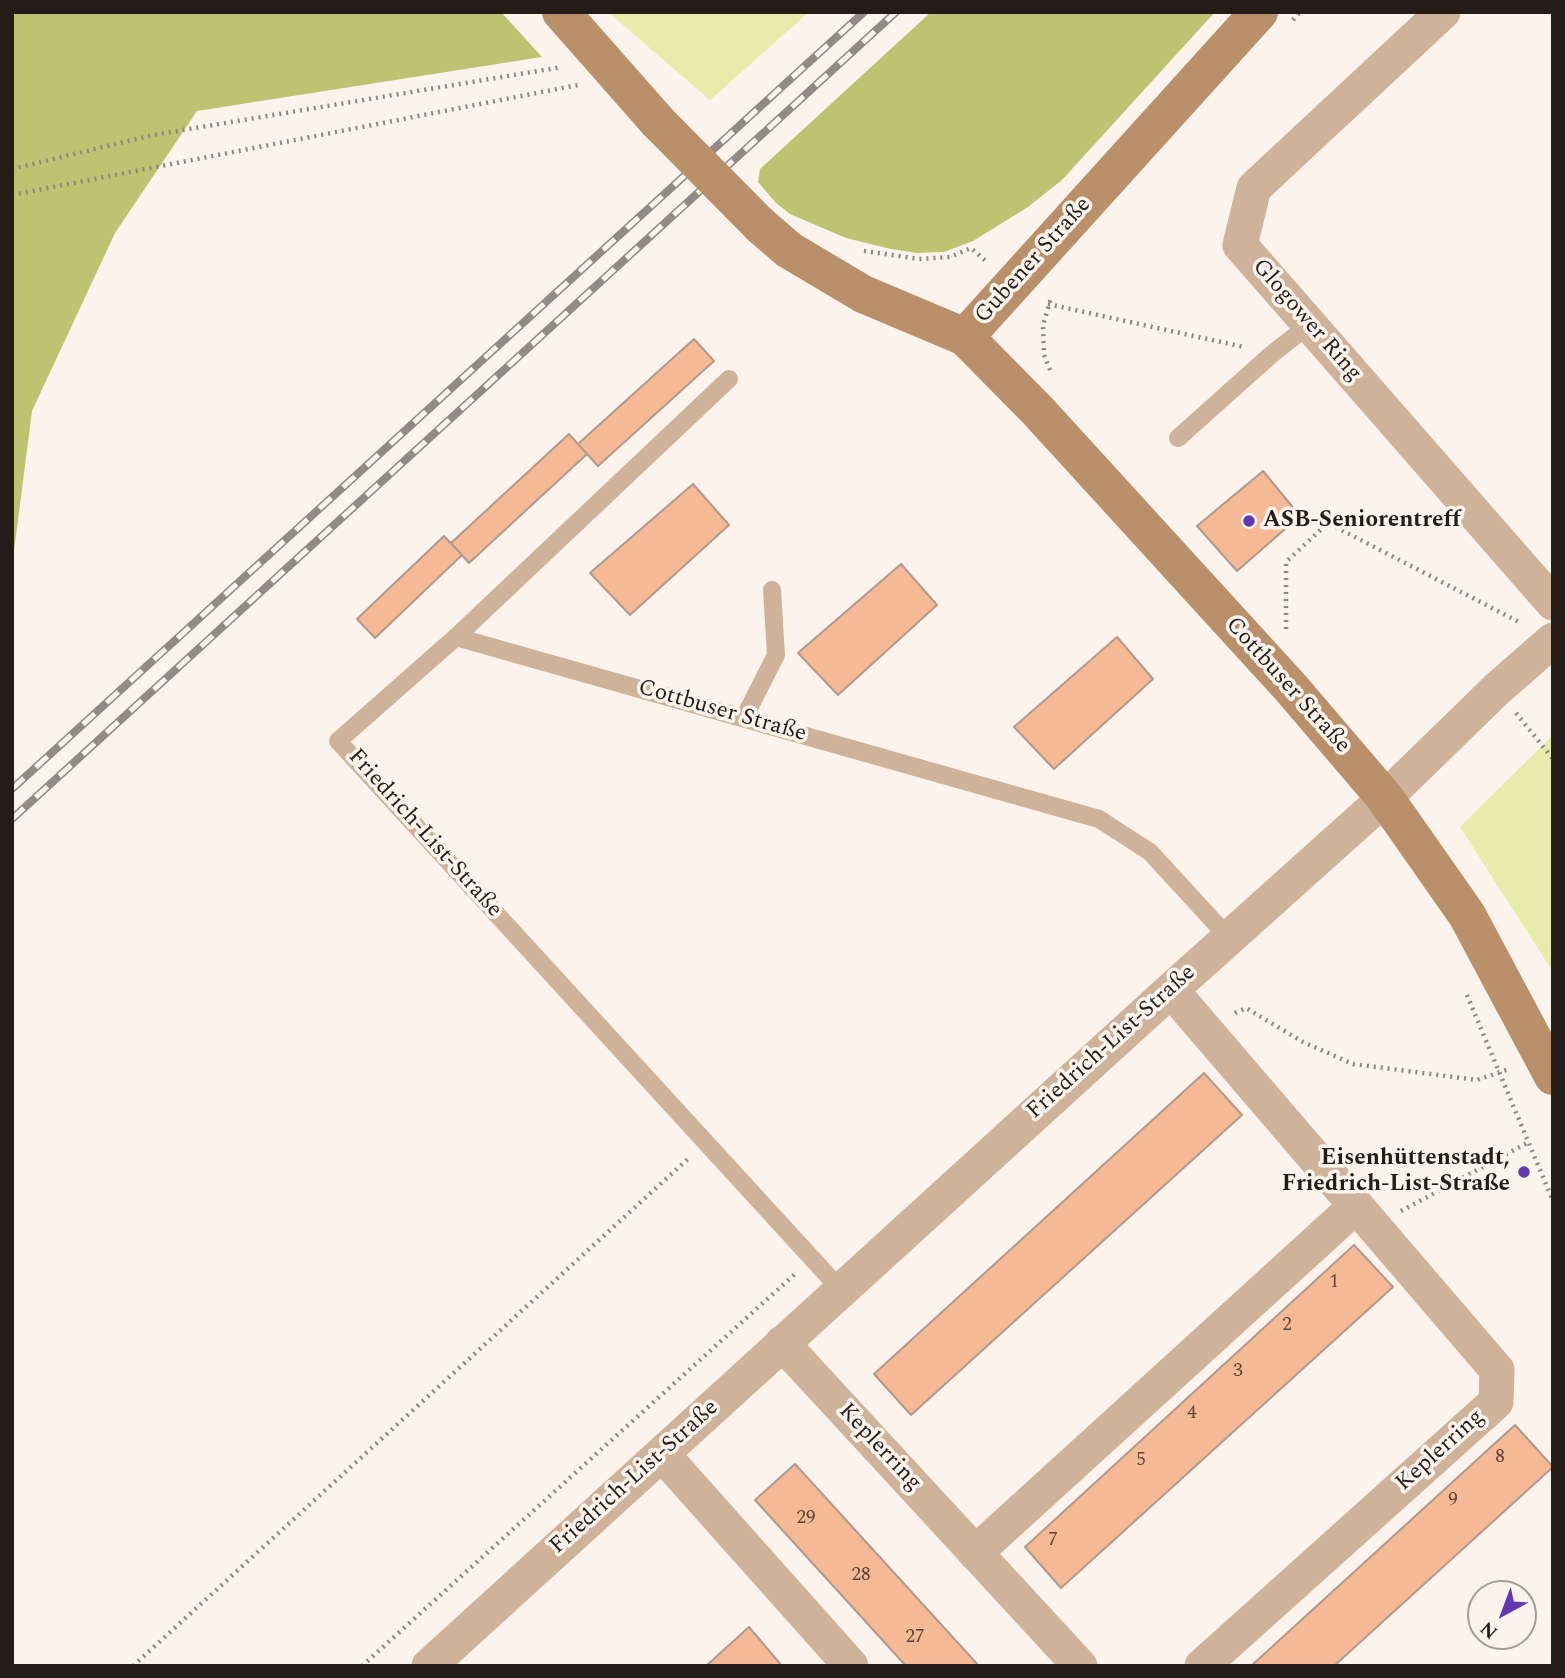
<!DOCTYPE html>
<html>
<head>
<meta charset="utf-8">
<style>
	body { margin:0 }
	#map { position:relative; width:1565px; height:1678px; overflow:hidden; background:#fdf3ed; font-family:Spectral,serif }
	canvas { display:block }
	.frame { position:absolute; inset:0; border:14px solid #251c17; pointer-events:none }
	.north { position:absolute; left:1467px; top:1580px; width:70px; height:70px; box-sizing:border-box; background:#fdf3ed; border:2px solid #a79d97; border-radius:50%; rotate:221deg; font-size:19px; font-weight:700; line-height:28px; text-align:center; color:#251c17 }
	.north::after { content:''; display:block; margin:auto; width:24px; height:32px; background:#6238b0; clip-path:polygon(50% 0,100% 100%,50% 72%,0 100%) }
</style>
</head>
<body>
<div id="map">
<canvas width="1565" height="1678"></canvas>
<div class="frame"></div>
<div class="north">N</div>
</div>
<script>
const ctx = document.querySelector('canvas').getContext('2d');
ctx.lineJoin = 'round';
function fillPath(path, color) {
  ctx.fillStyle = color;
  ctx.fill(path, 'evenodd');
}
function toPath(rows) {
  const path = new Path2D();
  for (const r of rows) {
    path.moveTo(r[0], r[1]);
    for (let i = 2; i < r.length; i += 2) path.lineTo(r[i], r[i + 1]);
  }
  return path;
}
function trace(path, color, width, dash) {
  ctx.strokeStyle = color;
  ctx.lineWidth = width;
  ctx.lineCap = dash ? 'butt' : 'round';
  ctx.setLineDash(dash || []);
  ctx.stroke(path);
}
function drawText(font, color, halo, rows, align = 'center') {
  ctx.font = font + ' Spectral,serif';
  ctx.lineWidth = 7;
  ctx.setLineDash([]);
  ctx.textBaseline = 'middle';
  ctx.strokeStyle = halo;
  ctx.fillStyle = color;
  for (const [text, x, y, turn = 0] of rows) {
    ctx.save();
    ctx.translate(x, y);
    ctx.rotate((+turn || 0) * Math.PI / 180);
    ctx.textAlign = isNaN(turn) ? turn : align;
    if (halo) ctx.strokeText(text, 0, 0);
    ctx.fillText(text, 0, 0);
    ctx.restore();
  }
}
const green = toPath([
	[608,12,809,12,710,100],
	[1553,735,1553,972,1460,827]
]);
const forest = toPath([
	[12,12,501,12,542,57,197,111,115,233,32,411,12,567],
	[931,12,1215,12,1062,180,1028,207,973,241,944,252,917,253,891,249,846,238,790,214,776,203,758,182,760,169]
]);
const building = toPath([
	[694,339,714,361,598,466,578,444,694,339],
	[569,434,587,454,469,563,451,543,569,434],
	[1263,471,1300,516,1237,571,1197,526,1263,471],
	[693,484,729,525,630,615,590,573,693,484],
	[444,536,462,555,375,638,357,619,444,536],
	[901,564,937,605,838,695,798,653,901,564],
	[1117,637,1153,679,1054,769,1014,727,1117,637],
	[1204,1073,1242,1115,911,1415,874,1374,1204,1073],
	[1354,1245,1393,1287,1061,1588,1025,1547,1354,1245],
	[1515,1425,1553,1467,1334,1666,1251,1666,1515,1425],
	[795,1464,979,1666,906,1666,755,1500,795,1464],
	[749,1627,782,1666,706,1666,749,1627]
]);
const path = toPath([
	[1293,20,1300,12],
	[12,169,153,135,562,67],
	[12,195,578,85],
	[864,251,919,259,950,257,971,248,987,262],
	[1048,304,1244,347],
	[1050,370,1044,355,1043,325,1051,298],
	[1286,629,1286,562,1328,523,1521,623],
	[1516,713,1553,759],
	[1467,995,1553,1201],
	[1235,1013,1246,1008,1303,1042,1353,1064,1477,1080,1509,1069],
	[1401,1211,1527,1143],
	[133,1666,690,1157],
	[362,1666,795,1274]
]);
const lane = toPath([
	[729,379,456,637,338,741,841,1290],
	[1178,438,1272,354,1309,325],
	[456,637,1099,819,1150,852,1229,938],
	[744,718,776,655,772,590]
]);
const street = toPath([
	[1443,12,1254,188,1240,245,1553,603],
	[1171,990,1497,1370,1496,1402,1202,1666],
	[782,1343,1080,1666],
	[662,1454,851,1666],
	[975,1553,1356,1206],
	[429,1666,1171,990,1385,798,1497,689,1553,640]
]);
const secondary = toPath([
	[561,12,658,122],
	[760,225,789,250,863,294,965,337,1038,411,1291,688,1385,798,1467,915,1553,1076],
	[965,337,1259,12]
]);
const rail = toPath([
	[12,789,864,12],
	[12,819,896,12]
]);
const secondaryBridge = toPath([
	[658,122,760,225]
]);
const markers = [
	[1249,521,7,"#6238b0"],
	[1524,1172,7,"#6238b0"]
];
const numberNames = [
	["1",1334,1283],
	["2",1287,1326],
	["3",1238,1372],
	["4",1192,1414],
	["8",1500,1458],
	["5",1141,1461],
	["9",1453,1501],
	["29",806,1519],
	["7",1053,1541],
	["28",861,1576],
	["27",915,1638]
];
const streetNames = [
	["Gubener Straße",1034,261,-48],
	["Glogower Ring",1306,321,49],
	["Cottbuser Straße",1287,686,48],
	["Cottbuser Straße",722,712,16],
	["Friedrich-List-Straße",424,834,48],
	["Friedrich-List-Straße",1112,1043,-42],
	["Keplerring",879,1448,47],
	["Keplerring",1441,1451,-42],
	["Friedrich-List-Straße",635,1478,-42]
];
const poiNames = [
	["ASB-Seniorentreff",1263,521],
	["Eisenhüttenstadt,",1510,1159,"right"],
	["Friedrich-List-Straße",1510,1185,"right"]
];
fillPath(green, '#e7ecab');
fillPath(forest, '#bdc370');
fillPath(building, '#f5b996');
trace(building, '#b1998c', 2);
trace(path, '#908681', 4.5, [2, 5]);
trace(lane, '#ceb299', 18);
trace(street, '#ceb299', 35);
trace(secondary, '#ba906b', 38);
trace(rail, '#948a85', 8);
trace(rail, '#fdf3ed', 5, [16]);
trace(secondaryBridge, '#ba906b', 38);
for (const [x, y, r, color] of markers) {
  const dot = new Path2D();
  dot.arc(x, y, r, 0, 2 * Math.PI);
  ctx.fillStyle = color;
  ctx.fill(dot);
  trace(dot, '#fdf3ed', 2.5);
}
drawText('19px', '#594337', null, numberNames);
drawText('23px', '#251c17', '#fdf3ed', streetNames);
drawText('bold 23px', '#251c17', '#fdf3ed', poiNames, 'left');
</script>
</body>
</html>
